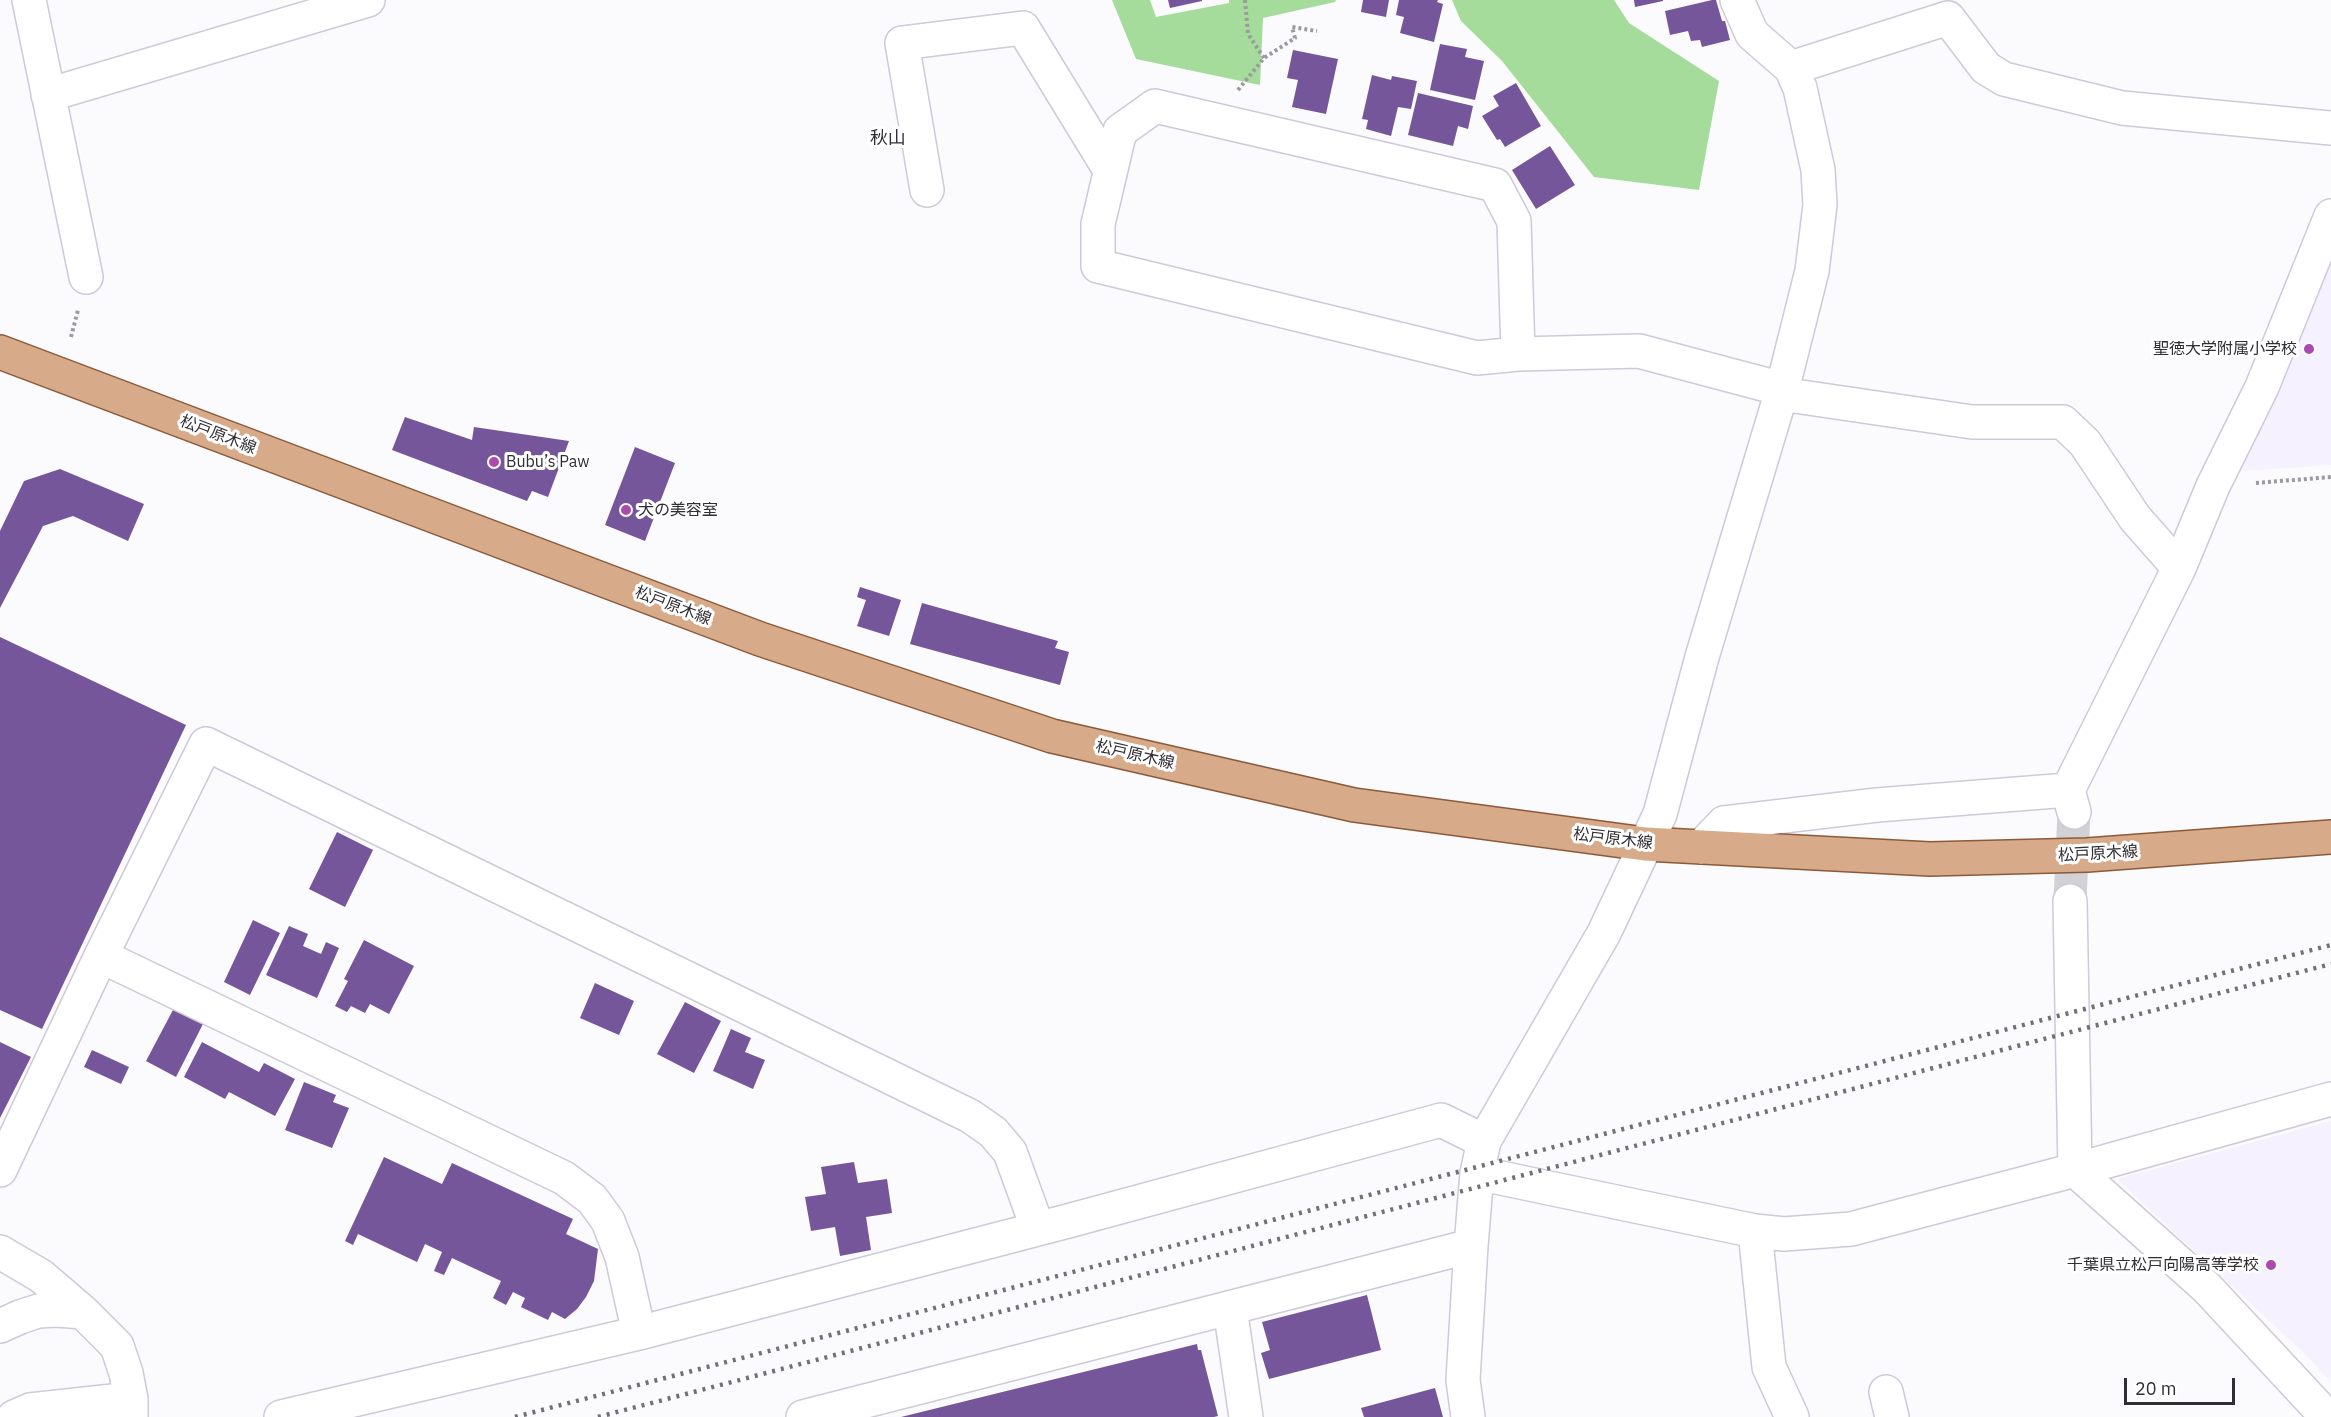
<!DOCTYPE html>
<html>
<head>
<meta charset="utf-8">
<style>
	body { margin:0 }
	#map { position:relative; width:2331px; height:1417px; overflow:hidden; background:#fbfafd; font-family:"IBM Plex Sans",sans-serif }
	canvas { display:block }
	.scale { position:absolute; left:2124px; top:1378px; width:111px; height:27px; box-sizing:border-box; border:3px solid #302d33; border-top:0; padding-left:8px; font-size:18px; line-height:21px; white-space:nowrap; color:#302d33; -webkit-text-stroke:4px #fff; paint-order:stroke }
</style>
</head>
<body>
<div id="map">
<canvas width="2331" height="1417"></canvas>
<div class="scale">20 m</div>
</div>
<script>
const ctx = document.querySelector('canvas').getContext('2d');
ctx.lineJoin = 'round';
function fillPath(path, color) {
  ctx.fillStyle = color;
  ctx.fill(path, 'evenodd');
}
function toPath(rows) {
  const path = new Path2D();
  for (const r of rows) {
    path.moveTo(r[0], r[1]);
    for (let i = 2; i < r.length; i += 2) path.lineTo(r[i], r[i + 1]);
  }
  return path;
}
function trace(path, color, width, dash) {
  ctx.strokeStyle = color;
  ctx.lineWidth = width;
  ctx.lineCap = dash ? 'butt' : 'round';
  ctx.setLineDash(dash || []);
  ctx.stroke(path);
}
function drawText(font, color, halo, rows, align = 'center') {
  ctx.font = font + ' "IBM Plex Sans","Noto Sans JP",sans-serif';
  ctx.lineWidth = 6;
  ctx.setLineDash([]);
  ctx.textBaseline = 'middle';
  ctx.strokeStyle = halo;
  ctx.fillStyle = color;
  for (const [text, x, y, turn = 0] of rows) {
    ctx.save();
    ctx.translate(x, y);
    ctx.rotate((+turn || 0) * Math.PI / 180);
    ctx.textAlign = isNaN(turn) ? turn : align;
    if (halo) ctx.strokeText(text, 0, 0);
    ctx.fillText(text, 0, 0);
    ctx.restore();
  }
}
const built = toPath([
	[2331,234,2331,465,2241,471],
	[2331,1121,2331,1382,2303,1352,2117,1179]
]);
const green = toPath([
	[1112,0,1150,0,1156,17,1229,3,1229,0,1336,0,1335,2,1263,18,1260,85,1136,59],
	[1452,0,1614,0,1629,23,1719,81,1699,190,1594,177,1502,61,1461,21]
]);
const building = toPath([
	[1168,0,1202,0,1202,1,1170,8],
	[1363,0,1389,0,1386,17,1361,12],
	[1399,0,1438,0,1437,2,1443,4,1434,42,1400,33,1404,17,1396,15],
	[1634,0,1663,0,1663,1,1635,7],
	[1712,0,1716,0,1722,21,1725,21,1730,40,1702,47,1700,40,1691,41,1688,31,1670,35,1665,11],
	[1440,44,1467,49,1465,57,1484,61,1475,100,1430,90],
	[1293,50,1338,59,1326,114,1292,107,1298,80,1287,78],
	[1372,75,1391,80,1392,76,1417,81,1411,109,1398,107,1391,136,1366,129,1368,120,1362,119],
	[1516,83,1541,126,1505,147,1500,139,1497,140,1482,116,1499,106,1493,96],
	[1418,93,1473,106,1468,129,1458,126,1453,146,1408,135],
	[1550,146,1575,185,1536,209,1512,170],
	[405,417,472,440,474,427,569,441,548,497,532,491,527,501,392,450],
	[635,447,675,463,645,541,605,525],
	[60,469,144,504,128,541,73,516,43,526,0,608,0,531,24,481],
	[860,587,901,600,889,636,857,626,866,600,857,597],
	[922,603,1058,641,1055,648,1069,652,1060,685,910,644],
	[0,637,186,725,42,1029,0,1010],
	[337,832,373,850,345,907,309,889],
	[253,920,280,933,250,995,224,982],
	[289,926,308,934,303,946,321,954,326,942,339,948,317,998,266,975],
	[364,940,414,966,389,1014,370,1004,365,1013,351,1006,347,1012,335,1006,348,981,344,979],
	[595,983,634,1001,619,1035,580,1018],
	[685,1002,721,1021,694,1073,657,1054],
	[174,1008,203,1024,176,1077,146,1061],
	[731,1029,751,1038,745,1052,765,1060,753,1089,713,1071],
	[0,1042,31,1057,0,1118],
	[202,1042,259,1072,264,1063,295,1079,275,1116,229,1092,225,1099,184,1077],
	[92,1050,129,1067,121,1084,84,1067],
	[304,1082,336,1095,333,1102,349,1108,332,1148,285,1130],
	[384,1157,442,1184,452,1163,573,1219,566,1234,598,1249,594,1281,586,1297,577,1309,565,1319,552,1312,548,1320,521,1307,525,1298,513,1292,506,1305,493,1298,501,1281,452,1258,444,1275,434,1271,442,1252,425,1244,417,1262,358,1234,353,1245,345,1241],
	[854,1162,858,1183,887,1179,892,1213,866,1217,871,1250,840,1256,835,1227,811,1231,805,1197,826,1194,821,1167],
	[1367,1295,1381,1350,1269,1379,1261,1353,1270,1350,1262,1322],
	[1197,1344,1198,1350,1201,1350,1218,1416,1214,1417,901,1417],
	[1435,1388,1443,1417,1364,1417,1361,1408]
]);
const minorTunnel = toPath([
	[2070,901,2074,812]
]);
const path = toPath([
	[1245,0,1248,34,1264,58],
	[1238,90,1264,58,1295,38,1292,27,1317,31],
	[71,337,78,310],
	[2256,483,2331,477]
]);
const minor = toPath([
	[29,0,86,277],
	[1791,68,1948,18,1986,68,2004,79,2122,108,2331,128],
	[48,95,368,0],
	[927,190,902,43,1023,28,1110,170],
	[1518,354,1514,221,1495,185,1155,106,1120,131,1098,224,1098,266,1477,358,1518,354,1639,351,1782,389],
	[1781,394,1972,422,2063,422,2085,443,2135,518,2179,568],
	[2074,812,2068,790,2179,568,2213,486,2262,387,2331,216],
	[1701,847,1724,823,1877,805,2068,790],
	[2070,901,2075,1170,2207,1288,2327,1417],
	[101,956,564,1178,592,1199,608,1221,622,1257,639,1333],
	[0,1170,101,956,206,744,970,1116,993,1132,1010,1152,1038,1229],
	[1477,1173,1755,1231,1784,1234,1851,1229,2075,1170,2331,1099],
	[1755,1231,1769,1367,1792,1417],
	[0,1252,41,1276,83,1312,117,1346,126,1373,131,1399,131,1417],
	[1230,1308,1246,1417],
	[0,1326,20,1317,38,1311,57,1310,83,1312],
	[1886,1392,1892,1417],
	[14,1417,30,1410,131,1399],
	[281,1417,639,1333,1068,1221,1441,1120,1484,1141],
	[803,1417,1471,1246],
	[1468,1417,1463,1380,1471,1246,1477,1173,1484,1141,1604,933,1660,814,1702,657,1781,394,1812,271,1820,205,1818,170,1800,88,1791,68,1752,34,1737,0]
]);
const major = toPath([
	[0,352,760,639,1052,736,1354,805,1645,844,1930,859,2087,855,2331,837]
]);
const rail = toPath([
	[515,1417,2331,945],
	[598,1417,2331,964]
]);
const markers = [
	[2309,349,6,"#ac48ae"],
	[494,462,6,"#ac48ae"],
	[626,510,6,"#ac48ae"],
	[2271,1265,6,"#ac48ae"]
];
const poiNames = [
	["聖徳大学附属小学校",2297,349],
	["Bubu’s Paw",506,462,"left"],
	["犬の美容室",638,510,"left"],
	["千葉県立松戸向陽高等学校",2259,1265]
];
const streetNames = [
	["松戸原木線",218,435,21],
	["松戸原木線",673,606,21],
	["松戸原木線",1135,755,13],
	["松戸原木線",1613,839,7],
	["松戸原木線",2098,854,-3]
];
const neighbourhoodNames = [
	["秋山",888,139]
];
fillPath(built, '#f6f1fe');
fillPath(green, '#a5dc9b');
fillPath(building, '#75569b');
trace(minorTunnel, '#d2d1d5', 33, [33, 16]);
trace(minor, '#cfc9d8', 36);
trace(major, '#8c5a39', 36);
trace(path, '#9c9a9e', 4, [3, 3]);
trace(minor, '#fff', 33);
trace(major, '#d7aa8a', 33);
trace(rail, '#727075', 4.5, [3, 6]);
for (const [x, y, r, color] of markers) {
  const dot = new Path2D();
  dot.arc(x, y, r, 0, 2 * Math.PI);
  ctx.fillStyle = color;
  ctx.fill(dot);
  trace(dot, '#fff', 2);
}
drawText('16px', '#302d33', '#fff', poiNames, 'right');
drawText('16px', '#302d33', '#fff', streetNames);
drawText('18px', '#332f3a', '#fff', neighbourhoodNames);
</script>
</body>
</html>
